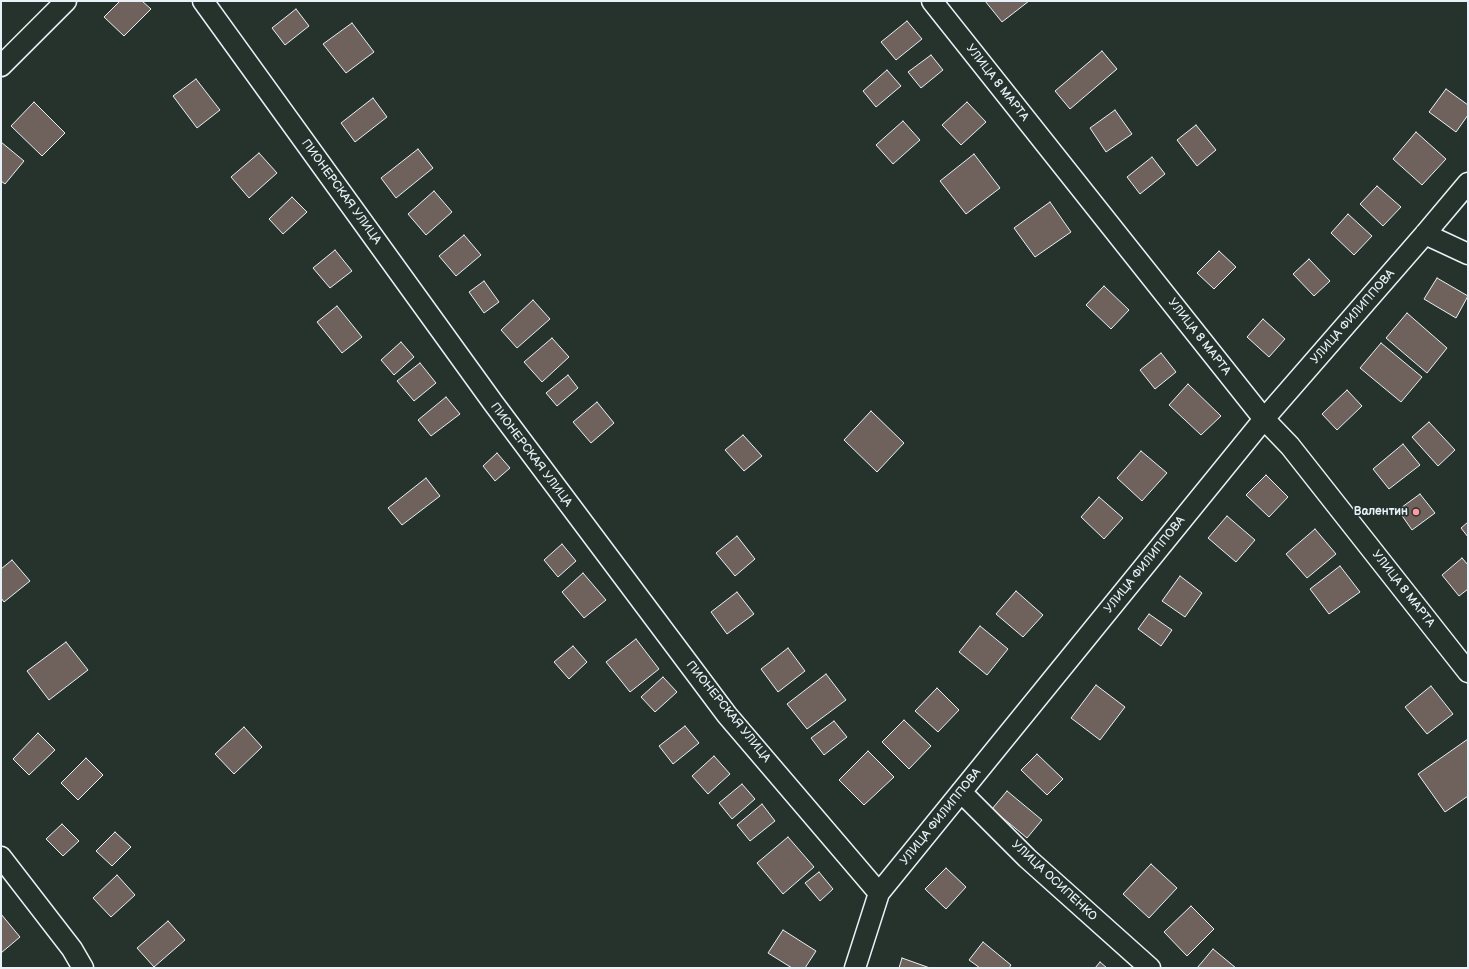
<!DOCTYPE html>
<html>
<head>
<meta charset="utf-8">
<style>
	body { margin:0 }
	#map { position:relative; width:1469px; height:969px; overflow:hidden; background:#26332d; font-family:"Balsamiq Sans",sans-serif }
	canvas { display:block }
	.frame { position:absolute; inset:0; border:2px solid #e8f1f8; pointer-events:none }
</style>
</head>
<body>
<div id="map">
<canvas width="1469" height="969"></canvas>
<div class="frame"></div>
</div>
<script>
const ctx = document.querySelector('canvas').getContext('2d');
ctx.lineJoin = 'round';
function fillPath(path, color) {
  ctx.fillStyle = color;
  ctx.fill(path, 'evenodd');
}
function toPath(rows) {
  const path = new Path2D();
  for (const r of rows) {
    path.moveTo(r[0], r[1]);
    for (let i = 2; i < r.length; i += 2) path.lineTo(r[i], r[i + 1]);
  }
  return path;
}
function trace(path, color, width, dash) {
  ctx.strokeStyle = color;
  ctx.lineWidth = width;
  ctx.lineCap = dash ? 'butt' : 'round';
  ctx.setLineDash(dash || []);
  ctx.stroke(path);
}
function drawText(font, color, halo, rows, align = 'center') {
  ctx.font = font + ' "Balsamiq Sans",sans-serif';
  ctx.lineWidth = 3.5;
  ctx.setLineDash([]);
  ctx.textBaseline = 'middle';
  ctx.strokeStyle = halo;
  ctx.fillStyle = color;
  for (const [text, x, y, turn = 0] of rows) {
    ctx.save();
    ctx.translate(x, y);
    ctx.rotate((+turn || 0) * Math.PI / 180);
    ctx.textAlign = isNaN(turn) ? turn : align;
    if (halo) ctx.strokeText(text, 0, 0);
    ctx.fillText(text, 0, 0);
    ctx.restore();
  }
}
const building = toPath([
	[120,1,142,1,151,9,124,36,104,17,120,1],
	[985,1,1029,1,1002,22,985,1],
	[296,9,309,26,285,45,272,28,296,9],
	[907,21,922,39,896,60,881,42,907,21],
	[352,23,374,52,346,73,323,44,352,23],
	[1102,51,1117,69,1070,109,1055,91,1102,51],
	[931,55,943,70,921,88,908,72,931,55],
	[887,70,901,86,876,107,863,91,887,70],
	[196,79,220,110,197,128,173,96,196,79],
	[1446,89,1468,105,1468,115,1456,132,1429,112,1446,89],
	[373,98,387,117,355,142,341,123,373,98],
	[34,102,65,133,42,156,11,126,34,102],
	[967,102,986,122,961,145,942,125,967,102],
	[1115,110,1132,134,1106,152,1090,128,1115,110],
	[903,121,920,140,893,164,876,145,903,121],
	[1196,125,1216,150,1197,166,1177,140,1196,125],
	[1416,132,1446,159,1422,185,1393,159,1416,132],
	[1,142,24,161,5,184,1,181,1,142],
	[418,149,433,168,396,198,381,178,418,149],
	[259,153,277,173,249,198,231,177,259,153],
	[974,154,1000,188,966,214,940,181,974,154],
	[1152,157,1165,174,1140,194,1127,177,1152,157],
	[1377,186,1401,207,1383,226,1360,204,1377,186],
	[434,191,452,212,426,235,408,214,434,191],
	[292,197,307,212,283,234,269,219,292,197],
	[1050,202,1071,232,1035,257,1014,228,1050,202],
	[1348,214,1372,236,1354,255,1331,233,1348,214],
	[464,235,481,255,456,276,439,256,464,235],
	[335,250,352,271,330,288,313,268,335,250],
	[1219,251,1236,267,1214,289,1197,273,1219,251],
	[1309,259,1330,281,1314,296,1293,274,1309,259],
	[1437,278,1468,296,1456,318,1424,299,1437,278],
	[484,281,499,302,484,313,469,292,484,281],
	[1104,286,1129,310,1111,329,1086,305,1104,286],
	[533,300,550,319,517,348,501,330,533,300],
	[337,306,362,337,342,353,317,322,337,306],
	[1407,313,1447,348,1427,373,1386,338,1407,313],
	[1263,319,1285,339,1269,357,1247,337,1263,319],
	[552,338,569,357,542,382,524,362,552,338],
	[401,342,414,357,394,375,381,360,401,342],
	[1381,343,1422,377,1401,402,1360,368,1381,343],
	[1161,353,1176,372,1155,389,1140,370,1161,353],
	[420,363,436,383,414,401,397,381,420,363],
	[568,375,578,388,557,406,546,393,568,375],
	[1188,384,1221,416,1201,435,1169,405,1188,384],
	[1347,390,1362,406,1337,430,1322,414,1347,390],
	[446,397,460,414,431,436,418,420,446,397],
	[597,402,614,423,591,443,573,422,597,402],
	[871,411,904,443,877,472,844,440,871,411],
	[1429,422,1455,450,1438,466,1412,437,1429,422],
	[743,435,762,456,744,471,725,450,743,435],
	[1403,444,1420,465,1389,489,1373,469,1403,444],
	[1141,451,1167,473,1142,501,1117,478,1141,451],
	[497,453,510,468,495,481,483,466,497,453],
	[1266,475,1288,497,1269,517,1246,495,1266,475],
	[426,478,440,496,402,525,388,508,426,478],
	[1420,494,1435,513,1412,530,1398,510,1420,494],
	[1099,497,1123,518,1104,539,1081,517,1099,497],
	[1227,516,1255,540,1236,562,1208,538,1227,516],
	[1468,522,1468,537,1461,528,1468,522],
	[1315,529,1336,554,1307,578,1286,554,1315,529],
	[737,536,755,559,735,576,716,553,737,536],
	[562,544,576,561,558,577,544,560,562,544],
	[1462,558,1468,565,1468,589,1459,596,1442,575,1462,558],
	[12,560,30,581,4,602,1,598,1,569,12,560],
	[1340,566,1360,592,1329,614,1310,589,1340,566],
	[583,573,606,600,584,618,562,592,583,573],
	[1180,576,1202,593,1185,617,1162,601,1180,576],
	[1016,591,1043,615,1023,637,996,614,1016,591],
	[737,592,754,614,727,634,711,612,737,592],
	[1149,614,1172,630,1161,646,1138,629,1149,614],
	[980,626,1008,649,987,675,959,652,980,626],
	[636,639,659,669,630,692,606,662,636,639],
	[66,642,88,670,49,700,27,671,66,642],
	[573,646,587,662,569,679,554,662,573,646],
	[788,648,805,671,778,692,761,669,788,648],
	[826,674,846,700,807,729,787,704,826,674],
	[663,677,677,692,655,712,641,697,663,677],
	[1096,685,1125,707,1100,740,1071,718,1096,685],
	[1431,686,1453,714,1427,734,1405,707,1431,686],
	[937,688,959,710,938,732,915,711,937,688],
	[904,720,931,746,909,769,882,742,904,720],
	[834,721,847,737,824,755,811,738,834,721],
	[685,726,699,743,673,764,659,746,685,726],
	[244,727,262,747,234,774,215,754,244,727],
	[38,733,55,750,29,775,13,759,38,733],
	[1468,739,1468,796,1445,812,1418,774,1468,739],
	[868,751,894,777,864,805,839,780,868,751],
	[1037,754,1063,779,1047,795,1021,770,1037,754],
	[714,756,730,774,708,794,692,776,714,756],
	[86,758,103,775,78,800,61,783,86,758],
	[742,784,755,799,732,819,719,803,742,784],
	[1007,791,1042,820,1027,838,992,809,1007,791],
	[762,804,775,821,750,841,737,825,762,804],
	[62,824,79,841,63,856,46,839,62,824],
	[115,832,131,847,112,866,96,851,115,832],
	[788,837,814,867,783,894,757,863,788,837],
	[1151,864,1177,888,1149,918,1123,894,1151,864],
	[946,868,966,887,946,909,925,889,946,868],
	[819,872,833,889,820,901,805,883,819,872],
	[117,875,135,895,111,917,93,898,117,875],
	[1191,906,1214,929,1187,956,1164,932,1191,906],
	[1,914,20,937,1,953,1,914],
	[168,921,185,940,154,967,137,948,168,921],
	[783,930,816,951,805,968,792,968,768,953,783,930],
	[983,942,1011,965,1009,968,980,968,969,960,983,942],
	[1213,949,1236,968,1197,968,1213,949],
	[902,958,930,968,899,968,902,958],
	[1100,962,1107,968,1095,968,1100,962]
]);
const street = toPath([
	[203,1,494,404,727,715,879,893],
	[932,1,1264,419,1290,446,1468,672],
	[1,66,66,1],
	[1425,234,1468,254],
	[961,792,1027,858,1150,968],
	[1,857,72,949,83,968],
	[855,968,879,893,1264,419,1425,234,1468,183]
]);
const markers = [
	[1416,512,4,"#ff9aa2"]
];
const streetNames = [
	["УЛИЦА 8 МАРТА",997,83,52],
	["ПИОНЕРСКАЯ УЛИЦА",341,192,54],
	["УЛИЦА ФИЛИППОВА",1353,317,-49],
	["УЛИЦА 8 МАРТА",1199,337,52],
	["ПИОНЕРСКАЯ УЛИЦА",531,455,53],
	["УЛИЦА ФИЛИППОВА",1145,565,-51],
	["УЛИЦА 8 МАРТА",1403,589,52],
	["ПИОНЕРСКАЯ УЛИЦА",728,712,51],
	["УЛИЦА ФИЛИППОВА",941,817,-51],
	["УЛИЦА ОСИПЕНКО",1054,881,43]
];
const poiNames = [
	["Валентин",1408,512]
];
fillPath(building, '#6f625c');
trace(building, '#e8f1f8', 1);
trace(street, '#e8f1f8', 23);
trace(street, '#26332d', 20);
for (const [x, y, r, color] of markers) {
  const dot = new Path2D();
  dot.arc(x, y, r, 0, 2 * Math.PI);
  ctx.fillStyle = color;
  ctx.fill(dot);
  trace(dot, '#26332d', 1.5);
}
drawText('12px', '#e8f1f8', '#26332d', streetNames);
drawText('bold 12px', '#e8f1f8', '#26332d', poiNames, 'right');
</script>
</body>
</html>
